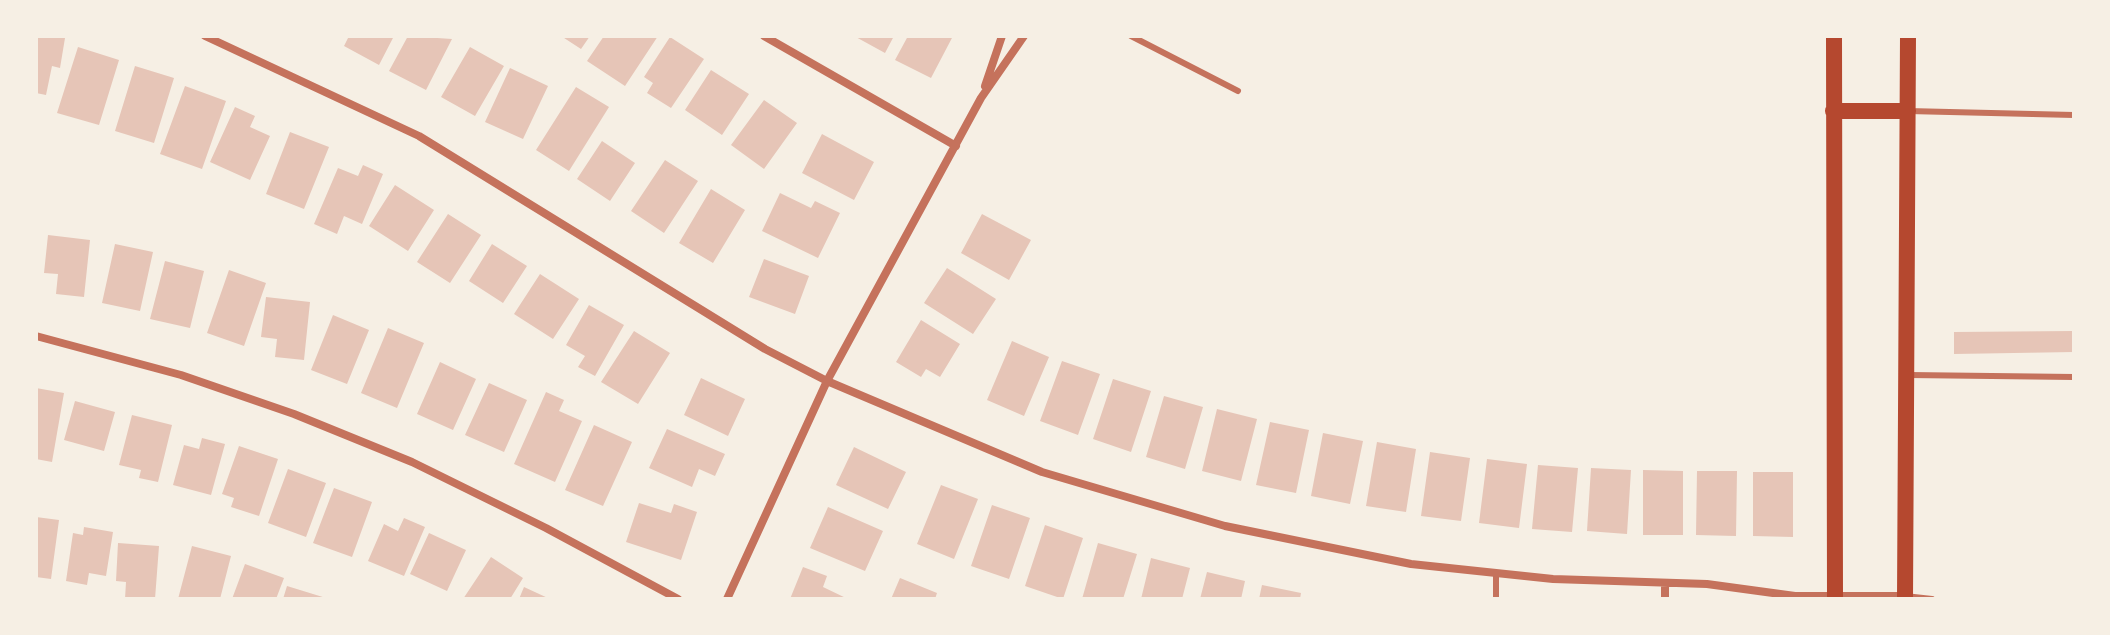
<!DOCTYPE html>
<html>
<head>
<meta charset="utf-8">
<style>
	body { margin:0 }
	#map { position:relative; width:2110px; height:635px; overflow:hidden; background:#f6efe4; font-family:Montserrat,sans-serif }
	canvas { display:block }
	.frame { position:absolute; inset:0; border:38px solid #f6efe4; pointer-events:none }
</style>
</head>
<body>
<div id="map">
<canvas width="2110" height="635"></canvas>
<div class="frame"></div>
</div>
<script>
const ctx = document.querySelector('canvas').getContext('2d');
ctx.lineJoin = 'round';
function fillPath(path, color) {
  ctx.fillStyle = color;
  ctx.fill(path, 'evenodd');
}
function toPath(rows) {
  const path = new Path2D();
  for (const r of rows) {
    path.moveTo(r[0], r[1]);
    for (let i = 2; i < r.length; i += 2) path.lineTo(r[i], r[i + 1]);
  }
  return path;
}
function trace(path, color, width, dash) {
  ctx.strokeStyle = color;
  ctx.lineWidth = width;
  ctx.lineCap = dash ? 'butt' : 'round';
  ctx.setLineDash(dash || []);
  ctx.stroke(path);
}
const building = toPath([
	[36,36,65,38,60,68,52,66,46,95,36,93],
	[349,36,394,36,379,65,344,46],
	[408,36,452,39,426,90,389,71],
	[561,36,590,36,581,49],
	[604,36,658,36,625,86,587,61],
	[854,36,894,36,885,53],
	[908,36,953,36,931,78,895,60],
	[670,37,704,59,671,108,647,93,653,83,644,77],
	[78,47,119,60,99,125,57,113],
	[470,47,504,66,475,116,441,97],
	[135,66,174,78,154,143,115,131],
	[510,68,548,86,523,139,485,122],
	[711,70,749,94,722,135,685,110],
	[185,86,226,101,202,169,160,154],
	[576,87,609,107,569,171,536,150],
	[764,100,797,123,764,169,731,145],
	[235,107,255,116,250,127,270,136,250,180,210,162],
	[290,132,329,147,304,209,266,194],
	[822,134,874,162,854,200,802,173],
	[602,141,635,163,610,201,577,179],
	[665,160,698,181,664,233,631,211],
	[363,165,383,174,362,224,344,216,337,234,314,224,338,168,358,176],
	[395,185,434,210,408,251,369,226],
	[711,189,745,210,713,263,679,243],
	[780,193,811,208,815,201,840,213,818,258,762,231],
	[448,214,481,235,450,283,417,262],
	[982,214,1031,240,1009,280,961,253],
	[48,235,90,240,84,297,56,294,58,274,44,273],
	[115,244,153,252,140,311,102,303],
	[492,244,527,266,503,303,469,281],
	[764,259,809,276,795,314,749,297],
	[165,261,204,271,190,328,150,319],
	[947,268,996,299,973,334,924,303],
	[229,270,266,283,244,346,207,333],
	[540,274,579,299,553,339,514,314],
	[266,297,310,302,304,360,275,357,277,339,261,337],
	[589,305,624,325,595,376,578,367,585,356,566,345],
	[333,315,369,330,347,384,311,370],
	[921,320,960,344,940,377,926,369,921,377,896,362],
	[388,328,424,343,397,408,361,393],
	[634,331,670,353,638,404,601,382],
	[2074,331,2074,352,1954,354,1954,332],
	[1012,341,1049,357,1024,416,987,400],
	[1062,361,1100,374,1078,435,1040,421],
	[440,362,476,379,453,430,417,414],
	[701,378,745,399,728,436,684,415],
	[1113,379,1151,391,1131,452,1093,439],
	[489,383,527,400,504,452,465,435],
	[36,388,64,393,52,462,36,459],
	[546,392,564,400,559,411,582,421,555,482,514,464],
	[1164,396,1203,407,1185,469,1146,457],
	[75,401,115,412,104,451,64,440],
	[1217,409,1257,419,1241,481,1202,471],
	[132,415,172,425,158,482,139,478,141,470,119,465],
	[1270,422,1309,430,1296,493,1256,485],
	[594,425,632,442,603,506,565,490],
	[667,429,725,454,715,476,699,469,692,487,649,468],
	[1323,433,1363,441,1350,504,1311,496],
	[202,438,225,444,211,495,173,485,184,445,199,449],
	[1377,442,1416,449,1406,512,1366,506],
	[239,446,278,459,259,516,231,507,234,498,222,494],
	[854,447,906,472,888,509,836,485],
	[1430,452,1470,458,1461,521,1421,516],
	[1487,459,1527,464,1519,528,1479,523],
	[1538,465,1578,468,1572,532,1532,529],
	[1591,468,1631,470,1627,534,1587,531],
	[288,469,326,483,306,537,268,523],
	[1643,470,1683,471,1683,535,1643,535],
	[1697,471,1737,471,1736,536,1696,535],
	[1753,472,1793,472,1793,537,1753,536],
	[941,485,978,499,954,559,917,544],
	[334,488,372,502,352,557,313,543],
	[639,503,671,513,674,504,697,512,681,560,626,542],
	[992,505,1030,518,1009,579,971,566],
	[828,507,883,531,865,571,810,548],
	[36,517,59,520,51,579,36,577],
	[404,518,425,527,404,576,368,561,384,524,398,531],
	[1045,525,1083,538,1063,599,1025,586],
	[84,527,113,532,106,576,89,573,87,585,66,581,73,533,83,535],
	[429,533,466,550,447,591,410,574],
	[118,543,159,546,155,599,125,599,126,582,116,581],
	[1098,543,1137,554,1123,599,1082,599],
	[192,546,231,556,220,599,178,599],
	[491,557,523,578,510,599,463,599],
	[1151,558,1190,568,1182,599,1141,599],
	[245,564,284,578,276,599,232,599],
	[803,567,827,576,823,587,848,599,790,599],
	[1207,572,1245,581,1241,599,1200,599],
	[900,578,937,593,935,599,891,599],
	[1262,585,1301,593,1300,599,1259,599],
	[287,586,326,598,326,599,283,599],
	[524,587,550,599,519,599]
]);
const service = toPath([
	[1131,36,1238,91],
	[1908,111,2074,115],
	[1909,375,2074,377],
	[1496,574,1496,599],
	[1905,596,1932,599]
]);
const minor = toPath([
	[205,36,419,136,765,349,827,381,1042,472,1225,526,1411,564,1553,579,1707,584,1795,596,1905,596],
	[764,36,956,146],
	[985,86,1002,36],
	[36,336,181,375,294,414,412,462,546,528,678,599],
	[727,599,827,381,981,98,1024,36],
	[1665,599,1665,583]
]);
const secondary = toPath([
	[1834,36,1835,599],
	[1833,111,1908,111],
	[1905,599,1908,36]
]);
fillPath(building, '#e6c5b7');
trace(service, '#c5725c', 6);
trace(minor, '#c5725c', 8);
trace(secondary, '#b5482f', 16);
</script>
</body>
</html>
